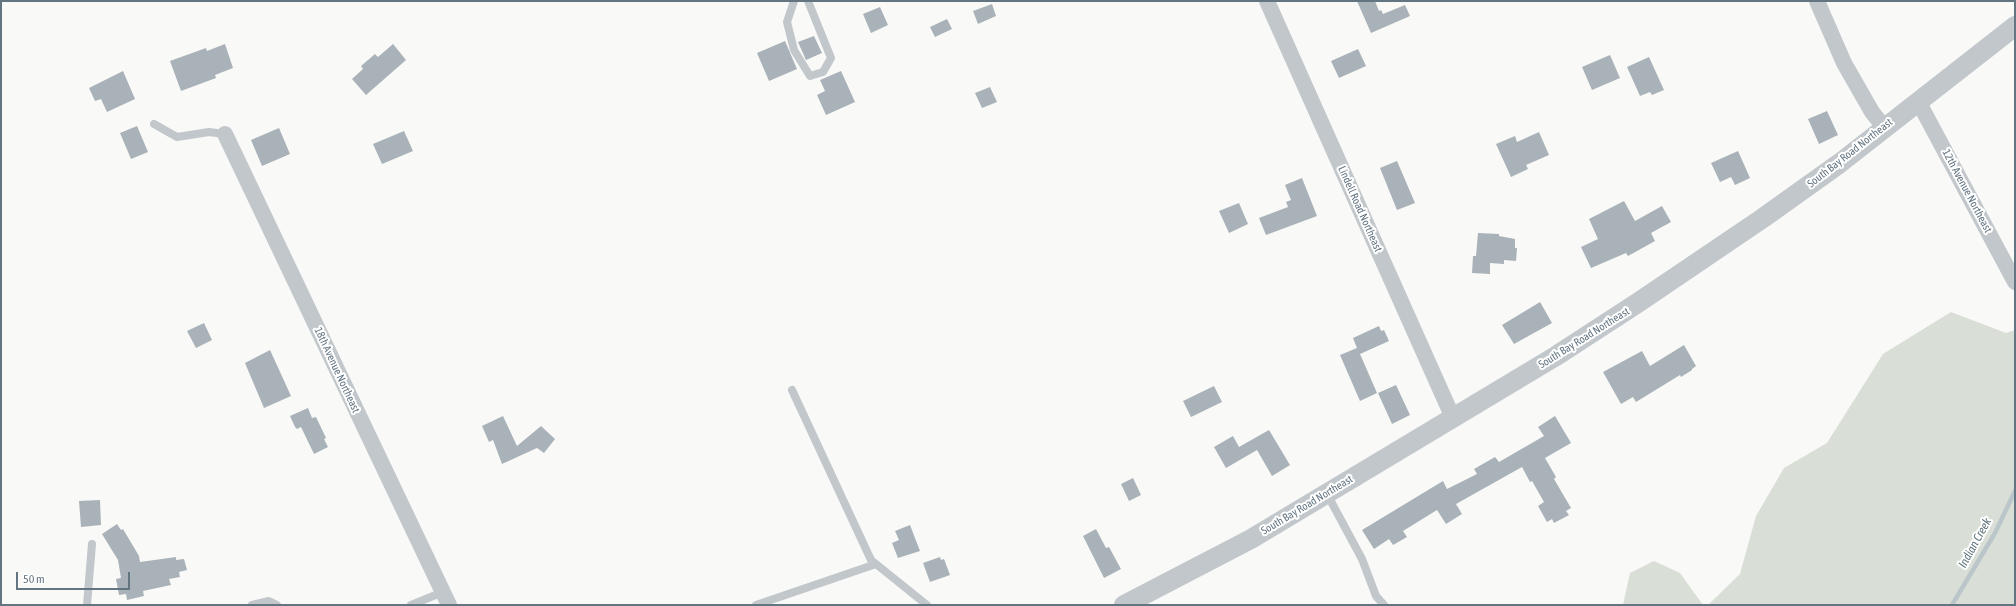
<!DOCTYPE html>
<html>
<head>
<meta charset="utf-8">
<style>
	body { margin:0 }
	#map { position:relative; width:2016px; height:606px; overflow:hidden; background:#f9f9f7; font-family:"Asap Condensed",sans-serif }
	canvas { display:block }
	.frame { position:absolute; inset:0; border:2px solid #647582; pointer-events:none }
	.scale { position:absolute; left:16px; top:572px; width:114px; height:18px; box-sizing:border-box; border:2px solid #647582; border-top:0; padding-left:5px; font-size:12px; line-height:14px; white-space:nowrap; color:#647582; -webkit-text-stroke:3px #fff; paint-order:stroke }
</style>
</head>
<body>
<div id="map">
<canvas width="2016" height="606"></canvas>
<div class="frame"></div>
<div class="scale">50 m</div>
</div>
<script>
const ctx = document.querySelector('canvas').getContext('2d');
ctx.lineJoin = 'round';
function fillPath(path, color) {
  ctx.fillStyle = color;
  ctx.fill(path, 'evenodd');
}
function toPath(rows) {
  const path = new Path2D();
  for (const r of rows) {
    path.moveTo(r[0], r[1]);
    for (let i = 2; i < r.length; i += 2) path.lineTo(r[i], r[i + 1]);
  }
  return path;
}
function trace(path, color, width, dash) {
  ctx.strokeStyle = color;
  ctx.lineWidth = width;
  ctx.lineCap = dash ? 'butt' : 'round';
  ctx.setLineDash(dash || []);
  ctx.stroke(path);
}
function drawText(font, color, halo, rows, align = 'center') {
  ctx.font = font + ' "Asap Condensed",sans-serif';
  ctx.lineWidth = 4;
  ctx.setLineDash([]);
  ctx.textBaseline = 'middle';
  ctx.strokeStyle = halo;
  ctx.fillStyle = color;
  for (const [text, x, y, turn = 0] of rows) {
    ctx.save();
    ctx.translate(x, y);
    ctx.rotate((+turn || 0) * Math.PI / 180);
    ctx.textAlign = isNaN(turn) ? turn : align;
    if (halo) ctx.strokeText(text, 0, 0);
    ctx.fillText(text, 0, 0);
    ctx.restore();
  }
}
const green = toPath([
	[1951,312,2006,333,2015,330,2015,605,1708,605,1740,574,1756,516,1784,468,1827,443,1883,354],
	[1654,561,1680,573,1703,605,1623,605,1630,573]
]);
const stream = toPath([
	[1952,605,1995,533,2015,491]
]);
const building = toPath([
	[1357,1,1375,1,1379,11,1381,10,1383,14,1405,5,1410,16,1371,33],
	[992,4,996,16,978,24,973,11],
	[880,7,888,25,871,33,863,14],
	[947,19,952,29,935,37,930,27],
	[814,36,822,53,806,60,798,42],
	[785,41,797,69,769,81,757,53],
	[225,44,233,68,215,75,216,78,181,91,170,61,206,48,207,51],
	[393,44,406,60,366,95,352,79,363,69,361,66,375,54,378,57],
	[1358,49,1366,66,1339,78,1331,61],
	[1610,55,1620,78,1592,90,1582,67],
	[1649,57,1664,90,1652,95,1650,92,1640,96,1627,67],
	[123,71,135,99,107,112,101,99,95,101,89,88],
	[841,71,855,102,826,115,817,95,825,91,820,80],
	[990,87,997,102,982,108,975,93],
	[1827,111,1838,135,1819,144,1808,119],
	[137,126,148,152,131,159,120,133],
	[279,128,290,154,262,166,251,140],
	[404,131,413,151,382,164,373,144],
	[1539,132,1549,155,1526,165,1528,169,1511,177,1496,144,1515,136,1517,142],
	[1738,151,1750,178,1735,185,1731,177,1720,182,1711,163],
	[1397,161,1415,203,1397,210,1380,168],
	[1302,178,1317,216,1266,235,1259,218,1288,207,1286,202,1291,200,1285,185],
	[1624,201,1635,221,1662,206,1671,222,1651,233,1655,241,1628,256,1626,253,1591,268,1581,247,1598,239,1589,219],
	[1239,203,1248,224,1229,233,1219,211],
	[1478,233,1499,234,1499,236,1515,239,1515,248,1517,248,1516,261,1504,260,1504,264,1490,263,1490,274,1472,273,1473,256,1476,256],
	[1540,302,1552,323,1514,344,1502,325],
	[204,323,212,340,196,348,187,331],
	[1379,326,1381,331,1384,330,1389,341,1360,354,1377,393,1360,401,1340,355,1357,348,1353,338],
	[1684,345,1696,366,1692,369,1692,370,1681,377,1680,375,1636,402,1633,397,1621,404,1603,372,1642,351,1650,366],
	[270,350,291,396,264,408,245,363],
	[1396,385,1410,415,1392,424,1378,393],
	[1214,386,1222,402,1191,417,1183,401],
	[308,408,312,418,316,417,326,438,324,439,328,447,314,454,301,427,297,429,295,427,290,416],
	[503,416,517,446,541,426,555,439,544,453,537,448,502,464,493,440,489,442,482,426],
	[1555,416,1571,443,1545,458,1556,477,1554,479,1571,508,1566,511,1569,515,1554,523,1552,519,1547,522,1538,506,1544,502,1532,481,1530,482,1522,467,1456,504,1462,514,1446,524,1437,510,1403,531,1407,537,1393,545,1389,539,1374,549,1362,530,1443,481,1447,489,1477,474,1474,469,1495,457,1499,462,1544,436,1538,427],
	[1269,430,1290,465,1272,476,1257,450,1226,468,1214,447,1233,436,1239,447],
	[1133,478,1141,495,1129,501,1121,484],
	[100,500,101,525,81,527,79,501],
	[117,524,121,530,123,529,139,556,140,562,176,557,176,560,184,559,187,570,179,572,180,577,169,579,171,585,143,591,144,596,127,600,126,594,119,595,116,579,121,578,118,560,102,534],
	[910,525,920,551,898,558,892,543,899,540,895,531],
	[1096,529,1106,548,1109,547,1121,569,1104,578,1083,536],
	[940,557,941,560,944,559,950,575,930,582,923,563]
]);
const service = toPath([
	[794,1,787,22,794,50,810,76,823,72,831,58,808,1],
	[154,124,177,137,209,132,225,134],
	[792,390,871,560,927,605],
	[1327,494,1362,559,1376,596,1384,605],
	[87,605,92,544],
	[252,605,269,601,277,605],
	[411,605,443,592],
	[756,605,876,564]
]);
const minor = toPath([
	[1267,1,1453,418],
	[1817,1,1844,63,1872,112,1884,127],
	[1918,101,2015,282],
	[225,134,449,605]
]);
const tertiary = toPath([
	[1124,605,1251,539,1556,356,1639,302,1763,218,1840,163,2015,26]
]);
const streetNames = [
	["South Bay Road Northeast",1850,153,-38],
	["12th Avenue Northeast",1967,191,62],
	["Lindell Road Northeast",1360,209,66],
	["South Bay Road Northeast",1584,338,-32],
	["18th Avenue Northeast",337,370,65],
	["South Bay Road Northeast",1307,505,-31]
];
const waterNames = [
	["Indian Creek",1975,543,-61]
];
fillPath(green, '#d9ded6');
trace(stream, '#bac6ca', 4.5);
fillPath(building, '#a9b2b8');
trace(service, '#c2c7cb', 8);
trace(minor, '#c2c7cb', 16);
trace(tertiary, '#c2c7cb', 20);
drawText('11px', '#647582', '#fff', streetNames);
drawText('italic 12px', '#5f747c', '#fff', waterNames);
</script>
</body>
</html>
